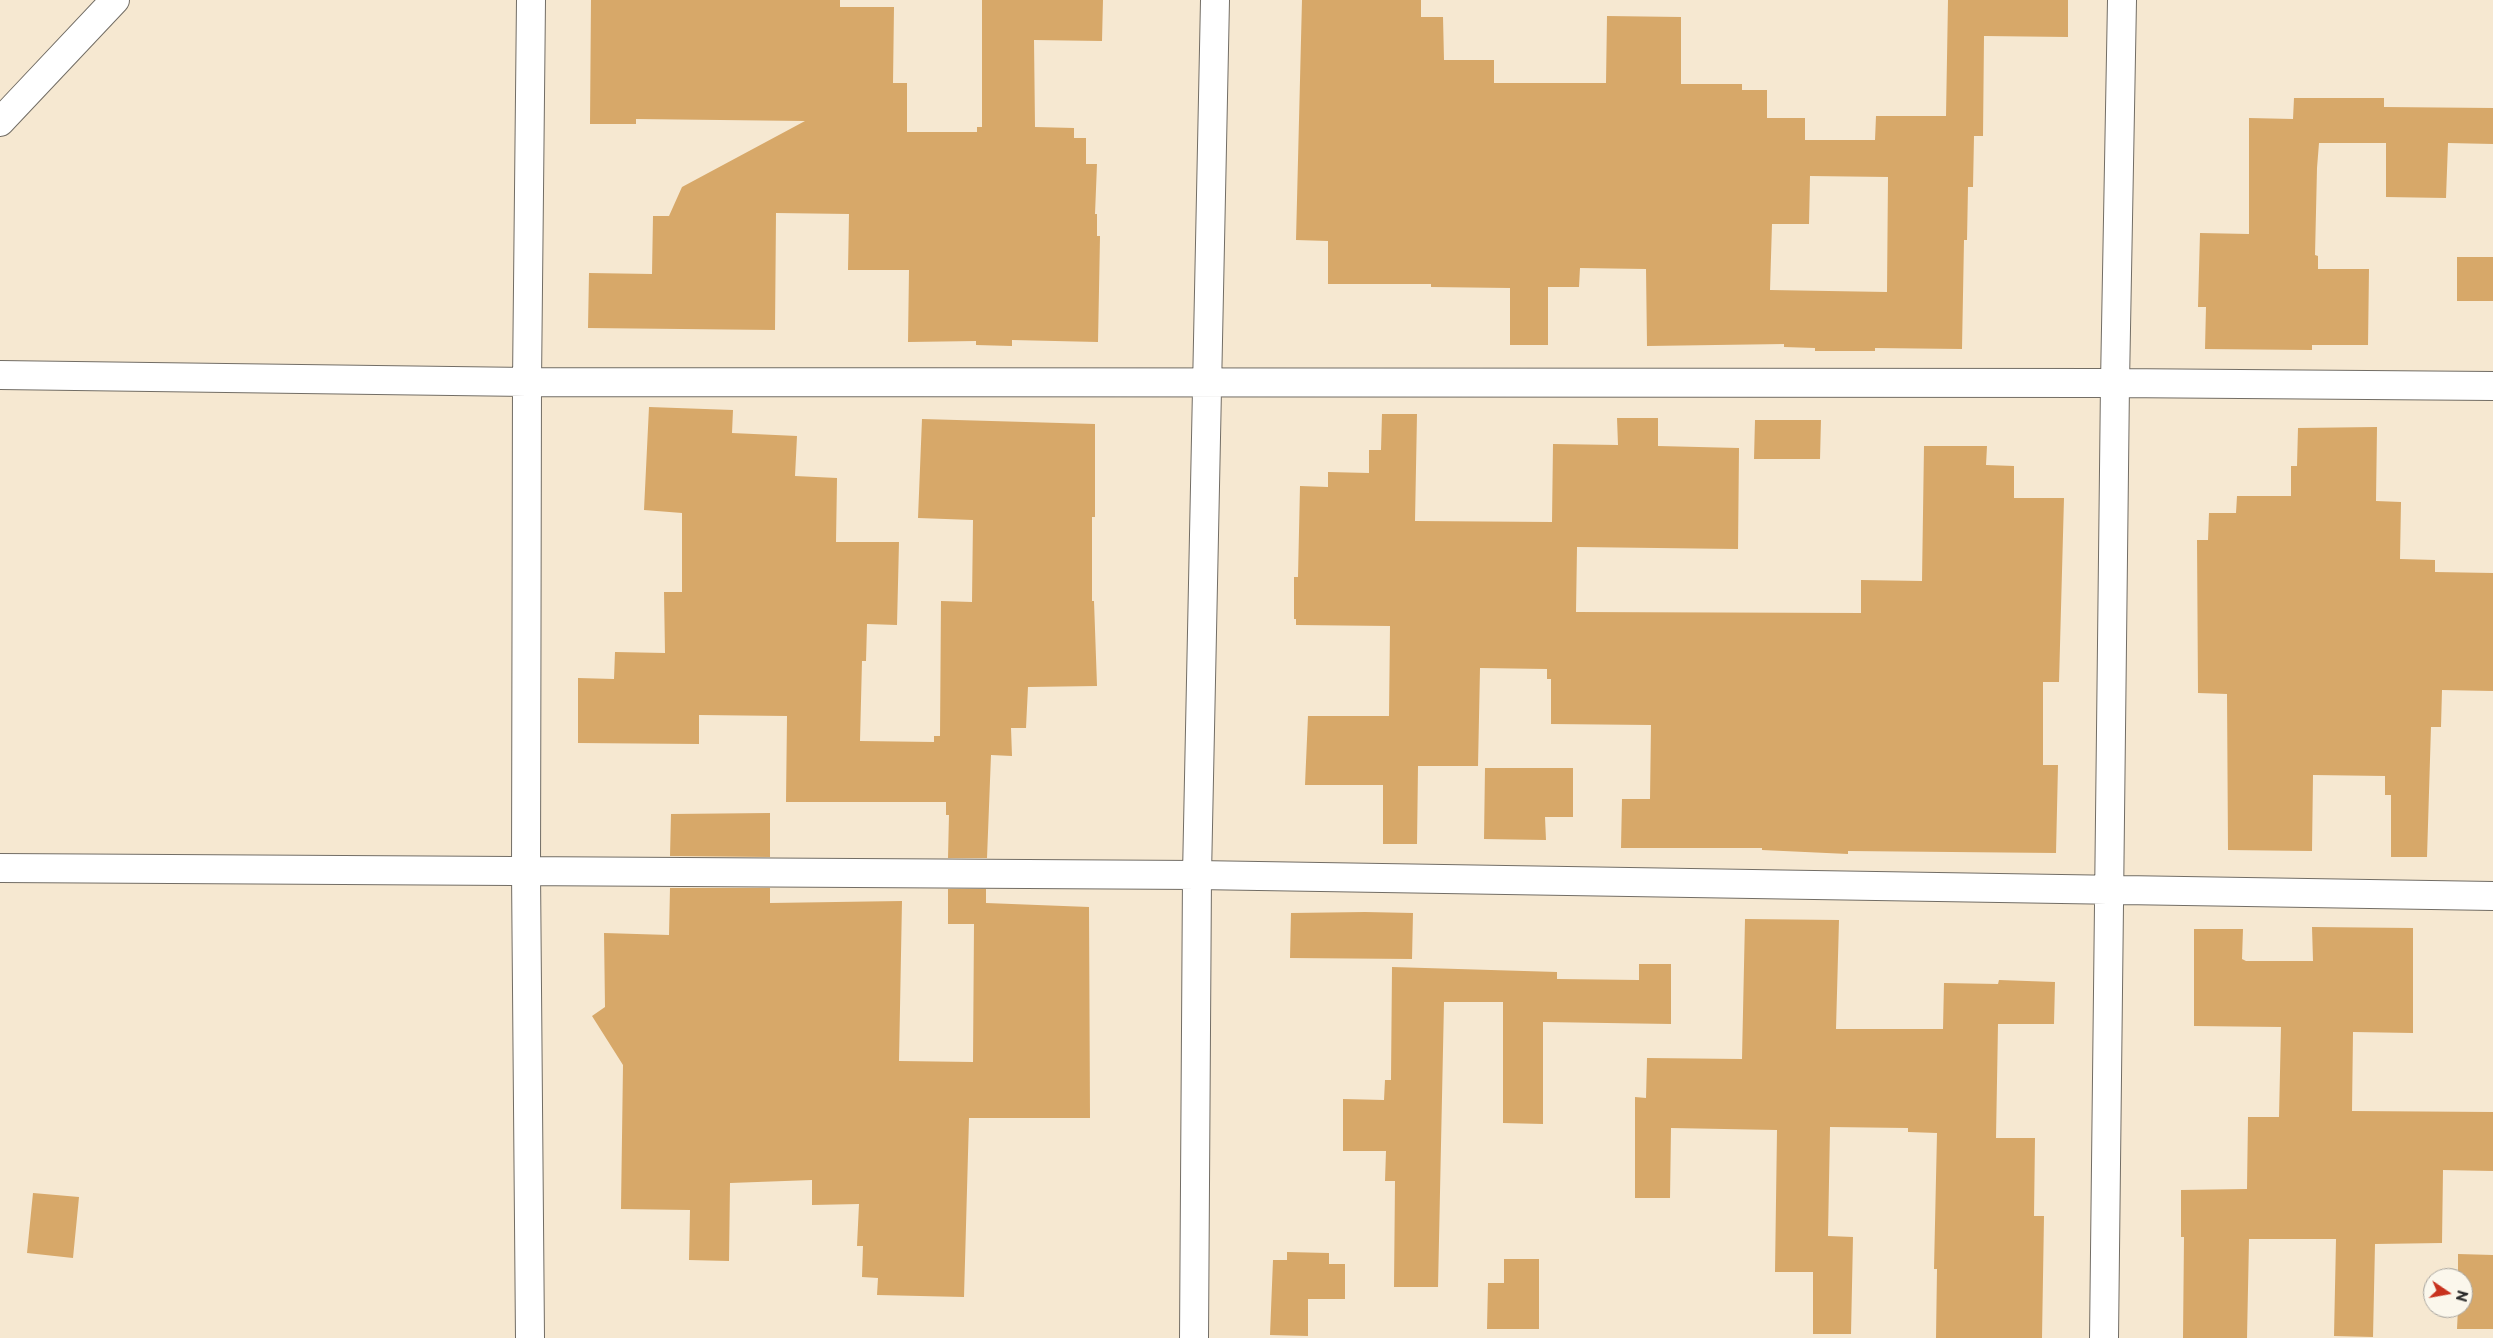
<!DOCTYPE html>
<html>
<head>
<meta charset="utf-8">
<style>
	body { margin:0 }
	#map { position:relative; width:2493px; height:1338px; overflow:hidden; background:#f6e8d1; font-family:"Playpen Sans",sans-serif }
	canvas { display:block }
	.north { position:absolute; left:2423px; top:1268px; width:50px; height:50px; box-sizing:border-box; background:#fbf7ec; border:1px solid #a8a59f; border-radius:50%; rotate:102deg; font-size:14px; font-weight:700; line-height:20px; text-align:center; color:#2b2b2b }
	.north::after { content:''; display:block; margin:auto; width:18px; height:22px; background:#c8321e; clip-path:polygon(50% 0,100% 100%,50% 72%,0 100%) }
</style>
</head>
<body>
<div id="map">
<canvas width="2493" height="1338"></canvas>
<div class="north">N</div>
</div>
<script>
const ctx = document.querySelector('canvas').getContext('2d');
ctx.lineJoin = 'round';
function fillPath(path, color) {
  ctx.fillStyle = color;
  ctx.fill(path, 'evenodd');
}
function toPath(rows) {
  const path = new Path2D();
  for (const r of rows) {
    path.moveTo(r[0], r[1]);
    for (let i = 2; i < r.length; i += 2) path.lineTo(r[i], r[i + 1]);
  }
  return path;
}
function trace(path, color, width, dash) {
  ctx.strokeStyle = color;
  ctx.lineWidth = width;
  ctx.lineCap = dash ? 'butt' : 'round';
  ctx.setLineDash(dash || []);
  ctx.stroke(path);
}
const building = toPath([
	[591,0,840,0,840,7,894,7,893,83,907,83,907,132,977,132,977,127,982,127,982,0,1103,0,1102,41,1034,40,1035,127,1074,128,1074,138,1086,138,1086,164,1097,164,1095,214,1097,214,1097,236,1100,236,1098,342,1012,340,1012,346,976,345,976,341,908,342,909,270,848,270,849,214,776,213,775,330,588,328,589,273,652,274,653,216,669,216,682,187,805,121,636,119,636,124,590,124],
	[1302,0,1421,0,1421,17,1443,17,1444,60,1494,60,1494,83,1606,83,1607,16,1681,17,1681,84,1742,84,1742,90,1767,90,1767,118,1805,118,1805,140,1875,140,1876,116,1946,116,1948,0,2068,0,2068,37,1984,36,1983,136,1974,136,1973,187,1968,187,1967,240,1964,240,1962,349,1875,348,1875,351,1815,351,1815,348,1784,347,1784,344,1647,346,1646,269,1580,268,1579,287,1548,287,1548,345,1510,345,1510,288,1431,287,1431,284,1328,284,1328,241,1296,240],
	[1810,176,1888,177,1887,292,1770,290,1772,224,1809,224],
	[2294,98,2384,98,2384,107,2493,108,2493,144,2448,143,2446,198,2386,197,2386,143,2319,143,2317,168,2315,255,2318,256,2318,269,2369,269,2368,345,2312,345,2312,350,2205,349,2206,307,2198,307,2200,233,2249,234,2249,118,2293,119],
	[2457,257,2493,257,2493,301,2457,301],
	[649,407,733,410,732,433,797,436,795,476,837,478,836,542,899,542,897,625,867,624,866,661,862,661,860,741,934,742,934,736,940,736,941,601,972,602,973,520,918,518,922,419,1095,424,1095,517,1092,517,1092,601,1094,601,1097,686,1028,687,1026,728,1011,728,1012,756,991,755,987,858,948,858,949,815,946,815,946,802,786,802,787,716,699,715,699,744,578,743,578,678,614,679,615,652,665,653,664,592,682,592,682,513,644,510],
	[1382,414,1417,414,1415,521,1552,522,1553,444,1618,445,1617,418,1658,418,1658,446,1739,448,1738,549,1577,547,1576,612,1861,613,1861,580,1922,581,1924,446,1987,446,1986,465,2014,466,2014,498,2064,498,2059,682,2043,682,2043,765,2058,765,2056,853,1848,851,1848,854,1762,850,1762,848,1621,848,1622,799,1650,799,1651,725,1551,724,1551,679,1547,679,1547,669,1480,668,1478,766,1418,766,1417,844,1383,844,1383,785,1305,785,1308,716,1389,716,1390,626,1296,625,1296,619,1294,619,1294,577,1298,577,1300,486,1328,487,1328,472,1369,473,1369,450,1381,450],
	[1755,420,1821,420,1820,459,1754,459],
	[2377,427,2376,501,2401,502,2400,559,2435,560,2435,572,2493,573,2493,691,2442,690,2441,727,2431,727,2427,857,2391,857,2391,795,2385,795,2385,776,2313,775,2312,851,2228,850,2227,694,2198,693,2197,540,2208,540,2209,513,2236,513,2237,496,2291,496,2291,466,2297,466,2298,428],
	[1485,768,1573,768,1573,817,1545,817,1546,840,1484,839],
	[770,813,770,857,670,856,671,814],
	[670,888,770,888,770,903,902,901,899,1061,973,1062,974,924,948,924,948,889,986,889,986,903,1089,907,1090,1118,969,1118,964,1297,877,1295,878,1278,862,1277,863,1246,857,1246,859,1204,812,1205,812,1180,730,1183,729,1261,689,1260,690,1210,621,1209,623,1065,592,1016,605,1007,604,933,669,935],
	[1365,912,1413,913,1412,959,1290,958,1291,913],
	[1745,919,1839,920,1836,1029,1943,1029,1944,983,1998,984,1999,980,2055,982,2054,1024,1998,1024,1996,1138,2035,1138,2034,1216,2044,1216,2042,1338,1936,1338,1937,1269,1934,1269,1937,1133,1908,1132,1908,1128,1830,1127,1828,1236,1853,1237,1851,1334,1813,1334,1813,1272,1775,1272,1777,1130,1671,1128,1670,1198,1635,1198,1635,1097,1646,1098,1647,1058,1742,1059],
	[2312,927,2413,928,2413,1033,2353,1032,2352,1111,2493,1112,2493,1171,2443,1170,2442,1243,2375,1244,2373,1337,2334,1336,2336,1239,2249,1239,2247,1338,2183,1338,2184,1237,2181,1237,2181,1190,2247,1189,2248,1117,2279,1117,2281,1027,2194,1026,2194,929,2243,929,2242,959,2246,961,2313,961],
	[1639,964,1671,964,1671,1024,1543,1022,1543,1124,1503,1123,1503,1002,1444,1002,1438,1287,1394,1287,1395,1181,1385,1181,1386,1151,1343,1151,1343,1099,1384,1100,1385,1080,1391,1080,1392,967,1557,972,1557,979,1639,980],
	[33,1193,79,1197,73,1258,27,1253],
	[1287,1252,1329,1253,1329,1264,1345,1264,1345,1299,1308,1299,1308,1336,1270,1335,1273,1260,1287,1260],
	[2458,1254,2493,1255,2493,1329,2457,1329,2458,1308,2463,1308,2463,1278,2458,1278],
	[1504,1259,1539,1259,1539,1329,1487,1329,1488,1283,1504,1283]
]);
const street = toPath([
	[0,122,115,0],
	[0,375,527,382,2115,383,2493,386],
	[0,868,1197,875,2493,896],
	[530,1338,526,872,527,382,531,0],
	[1194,1338,1197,875,1215,0],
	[2104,1338,2115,383,2122,0]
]);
fillPath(building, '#d7a869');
trace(street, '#726d65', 30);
trace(street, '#fff', 28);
</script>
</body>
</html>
